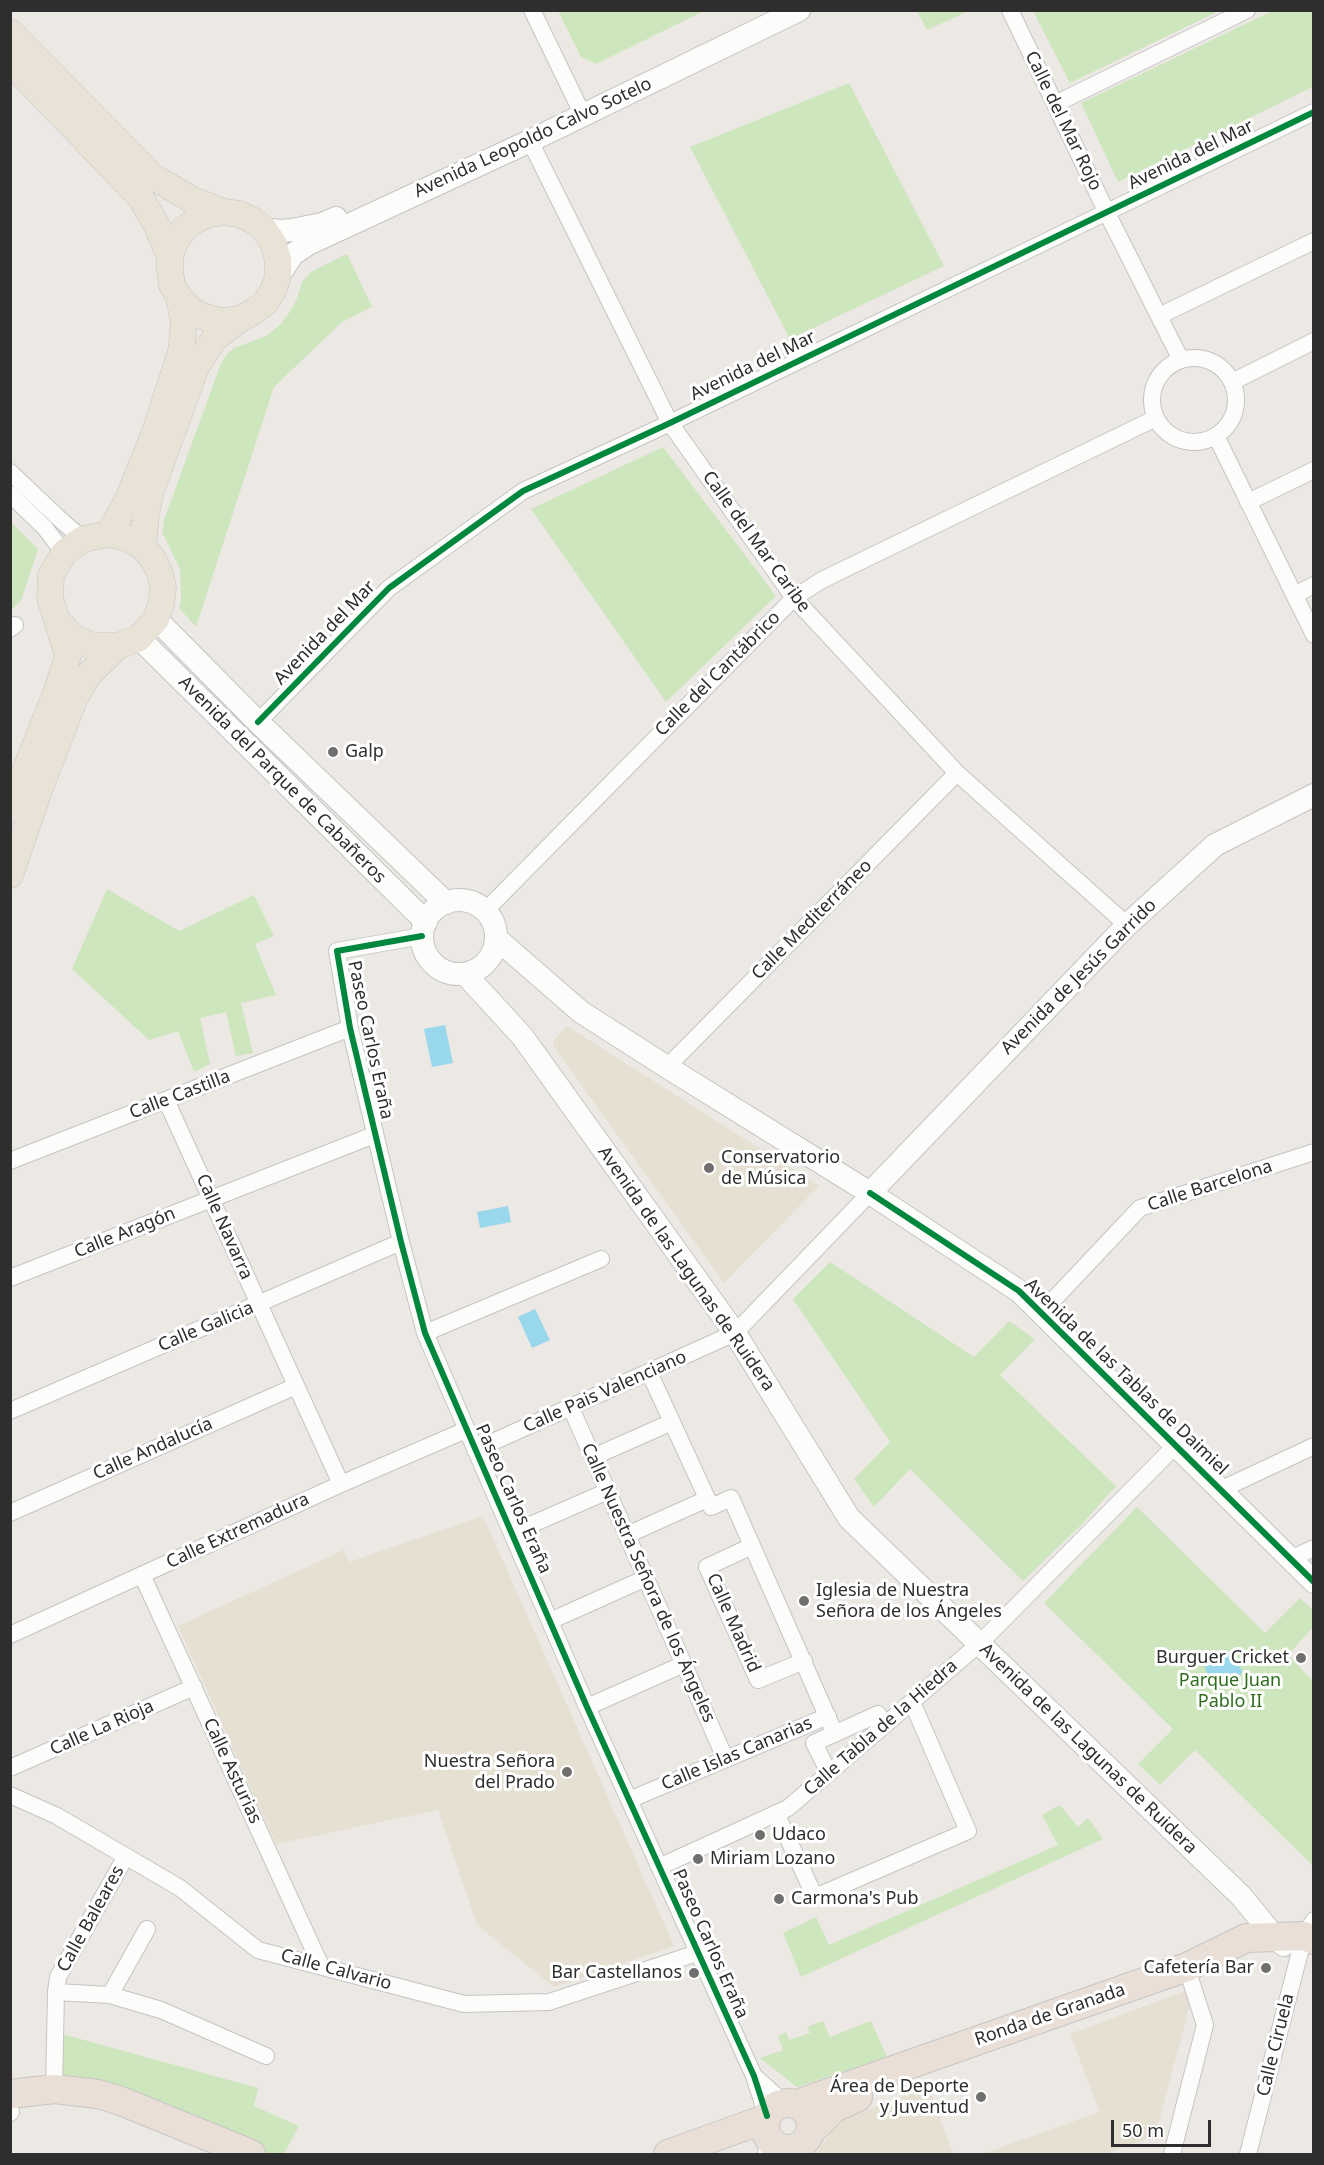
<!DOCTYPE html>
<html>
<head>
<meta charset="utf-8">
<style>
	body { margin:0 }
	#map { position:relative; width:1324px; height:2165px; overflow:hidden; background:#ece8e4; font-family:"Noto Sans",sans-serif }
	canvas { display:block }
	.frame { position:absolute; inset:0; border:12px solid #2e2e2e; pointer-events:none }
	.scale { position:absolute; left:1111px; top:2120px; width:100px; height:27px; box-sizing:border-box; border:3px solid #2e2e2e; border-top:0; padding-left:8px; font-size:18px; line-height:21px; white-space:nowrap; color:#2e2e2e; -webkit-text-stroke:4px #fff; paint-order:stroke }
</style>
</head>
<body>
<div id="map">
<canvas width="1324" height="2165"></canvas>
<div class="frame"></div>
<div class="scale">50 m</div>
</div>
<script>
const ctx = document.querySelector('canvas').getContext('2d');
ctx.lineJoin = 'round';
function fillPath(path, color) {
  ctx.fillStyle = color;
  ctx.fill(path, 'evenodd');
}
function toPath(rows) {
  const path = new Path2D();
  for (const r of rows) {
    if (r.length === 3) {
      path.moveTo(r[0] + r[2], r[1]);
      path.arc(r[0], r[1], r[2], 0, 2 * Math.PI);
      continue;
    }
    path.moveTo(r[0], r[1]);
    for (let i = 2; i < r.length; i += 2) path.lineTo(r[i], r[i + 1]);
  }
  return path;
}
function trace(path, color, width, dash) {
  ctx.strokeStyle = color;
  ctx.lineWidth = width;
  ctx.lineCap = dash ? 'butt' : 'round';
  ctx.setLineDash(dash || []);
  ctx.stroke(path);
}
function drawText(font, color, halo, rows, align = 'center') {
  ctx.font = font + ' "Noto Sans",sans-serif';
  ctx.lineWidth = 6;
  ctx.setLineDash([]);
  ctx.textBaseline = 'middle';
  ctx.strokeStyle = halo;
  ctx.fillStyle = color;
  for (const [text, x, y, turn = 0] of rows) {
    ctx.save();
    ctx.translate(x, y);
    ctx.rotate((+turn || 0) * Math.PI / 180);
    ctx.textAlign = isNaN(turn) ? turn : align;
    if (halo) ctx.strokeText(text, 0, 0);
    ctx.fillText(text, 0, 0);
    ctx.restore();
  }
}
const education = toPath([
	[567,1026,819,1186,724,1283,554,1047,553,1041],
	[483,1516,674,1946,554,1987,477,1925,438,1810,276,1844,178,1626,344,1550,349,1562],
	[1185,1991,1190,2005,1155,2136,1104,2154,982,2154,1100,2112,1070,2034],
	[929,2087,953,2154,816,2154,840,2120]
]);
const green = toPath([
	[558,11,704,11,596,64,581,57],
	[917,11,969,11,927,30],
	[1033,11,1219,11,1070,83],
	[1272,11,1313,11,1313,87,1118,182,1081,103],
	[849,83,944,266,790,339,690,147],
	[347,254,372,307,342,322,274,387,196,627,179,608,181,601,180,569,162,532,164,520,220,366,226,355,234,348,266,336,280,325,289,313,297,299,302,282,311,272],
	[663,447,776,596,666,702,531,509],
	[10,521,38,549,21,601,11,610],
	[107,889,179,931,254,895,274,936,255,944,276,995,241,1003,253,1053,236,1056,226,1012,200,1018,210,1064,194,1072,178,1031,149,1040,72,969],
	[830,1262,974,1357,1009,1321,1035,1339,1000,1375,1116,1486,1084,1522,1023,1581,910,1469,874,1507,854,1479,890,1442,793,1299],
	[1137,1507,1265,1633,1300,1598,1313,1610,1313,1627,1288,1655,1313,1681,1313,1866,1195,1750,1160,1785,1138,1764,1173,1729,1044,1603],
	[1060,1805,1078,1827,1088,1818,1103,1839,801,1977,783,1933,816,1917,829,1945,1058,1845,1042,1815],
	[823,2021,830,2037,871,2021,887,2057,797,2087,760,2058,783,2050,778,2036,786,2032,789,2040,810,2033,807,2027],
	[55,2032,258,2088,254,2106,299,2126,284,2154,250,2154,54,2076]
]);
const water = toPath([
	[445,1025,453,1063,432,1067,424,1029],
	[508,1206,511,1222,480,1228,477,1212],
	[535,1309,550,1340,532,1348,518,1317],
	[1232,1653,1242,1671,1236,1685,1224,1686,1208,1681,1205,1665,1215,1655]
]);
const street = toPath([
	[532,10,580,109],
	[1010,10,1107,213,1181,360],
	[1055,104,1247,10],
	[530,141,670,423,794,598,957,773,1127,925],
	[1159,316,1314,241],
	[1194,400,42],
	[1232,382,1314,341],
	[1216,436,1314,635],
	[10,472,64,523,83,539],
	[10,494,45,528,64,553],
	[1248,502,1314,470],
	[1294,595,1314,585],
	[10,629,15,625],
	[258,722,389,588,523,491,670,423,1314,112],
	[485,911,794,598,822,580,1156,418],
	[422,936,337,951,350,1028,401,1242,425,1333,587,1707,754,2076,767,2116],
	[667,1067,957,773],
	[166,1100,341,1484],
	[10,1161,350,1028],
	[10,1278,374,1135],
	[1041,1313,1140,1208,1314,1152],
	[425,1333,601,1259],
	[649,1372,711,1507,731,1498,835,1734],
	[571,1408,725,1758],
	[10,1411,401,1242],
	[475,1450,735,1333,870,1193],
	[593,1457,672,1422],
	[1220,1490,1314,1446],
	[10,1513,296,1386],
	[512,1533,608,1491],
	[627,1535,707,1499],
	[752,1546,707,1567,758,1680,804,1661],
	[1290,1559,1314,1548],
	[142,1575,321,1966],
	[550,1621,646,1578],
	[10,1635,341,1484,466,1430],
	[587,1707,684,1664],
	[10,1768,194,1687],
	[829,1773,814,1743,878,1714,885,1725],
	[10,1795,57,1816,180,1888,258,1950,464,2004,549,2002,697,1953],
	[629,1800,828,1716],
	[776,1813,815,1897,968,1831,912,1702],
	[659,1867,788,1808,979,1644,1175,1446],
	[56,1992,110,1995,161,2010,266,2056],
	[110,1995,147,1929],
	[755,2077,784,2103],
	[54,2089,56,1992,58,1977,126,1856],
	[10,2113,11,2112],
	[766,2154,769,2140],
	[796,2154,800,2146],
	[1172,2154,1205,2025,1189,1975],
	[1248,2154,1304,1936,1314,1920]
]);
const secondary = toPath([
	[264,229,279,231,292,230,322,224,336,218],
	[278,277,292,255,308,244,530,141,799,10],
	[156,619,258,722,446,903],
	[139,638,426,922],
	[459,937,37],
	[497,939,581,1012,667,1067,870,1193,1019,1291,1314,1582],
	[465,974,522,1036,735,1333,849,1518,1241,1896,1278,1941,1284,1945],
	[870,1193,1127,925,1215,845,1314,795]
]);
const primary = toPath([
	[10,32,153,177,191,199,224,212,239,214,252,220,264,229,273,243,278,260,278,277,273,291,265,303,253,312,240,319,222,321,204,317,191,310,179,297,172,285,170,271,170,257,175,242,184,229,196,220,209,214,224,212],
	[10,62,141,198,157,226,170,257],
	[109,534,128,499,155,432,181,352,184,323,179,297],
	[143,547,146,514,151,491,196,367,214,339,240,319],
	[10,809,56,693,68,656,50,598,51,575,64,553,83,539,109,534,127,538,143,547,153,559,160,573,163,588,161,605,156,619,139,638,118,646,92,646,72,636,57,620],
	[10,875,40,788,74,700,88,675,118,646]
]);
const highway = toPath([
	[10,2094,54,2089,98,2094,121,2101,251,2154],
	[788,2126,23],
	[797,2104,1187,1967,1246,1938,1304,1936,1314,1940],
	[810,2132,834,2108,858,2097],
	[668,2154,765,2119]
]);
const cycleway = toPath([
	[258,722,389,588,523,491,670,423,1314,112],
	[422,936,337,951,350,1028,401,1242,425,1333,587,1707,754,2076,767,2116],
	[870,1193,1019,1291,1314,1582]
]);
const markers = [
	[333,752,6,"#706f6e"],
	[709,1168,6,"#706f6e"],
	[804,1601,6,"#706f6e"],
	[1301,1658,6,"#706f6e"],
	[567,1772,6,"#706f6e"],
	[760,1835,6,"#706f6e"],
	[698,1859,6,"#706f6e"],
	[779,1899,6,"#706f6e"],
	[1266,1968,6,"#706f6e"],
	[694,1973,6,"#706f6e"],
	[981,2097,6,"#706f6e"]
];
const streetNames = [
	["Calle del Mar Rojo",1063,121,64],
	["Avenida Leopoldo Calvo Sotelo",533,138,-25],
	["Avenida del Mar",1191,155,-26],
	["Avenida del Mar",753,366,-26],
	["Calle del Mar Caribe",756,542,54],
	["Avenida del Mar",325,633,-46],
	["Calle del Cantábrico",718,674,-45],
	["Avenida del Parque de Cabañeros",282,780,45],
	["Calle Mediterráneo",812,920,-45],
	["Avenida de Jesús Garrido",1079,977,-45],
	["Paseo Carlos Eraña",370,1040,78],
	["Calle Castilla",180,1095,-21],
	["Calle Barcelona",1210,1186,-18],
	["Calle Navarra",224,1227,66],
	["Calle Aragón",125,1233,-22],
	["Avenida de las Lagunas de Ruidera",686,1269,55],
	["Calle Galicia",206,1327,-23],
	["Avenida de las Tablas de Daimiel",1126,1377,44],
	["Calle Pais Valenciano",605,1392,-24],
	["Calle Andalucía",153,1449,-24],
	["Paseo Carlos Eraña",513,1499,66],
	["Calle Extremadura",238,1531,-25],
	["Calle Nuestra Señora de los Ángeles",648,1583,66],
	["Calle Madrid",733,1623,66],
	["Calle La Rioja",102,1728,-24],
	["Calle Tabla de la Hiedra",881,1728,-41],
	["Avenida de las Lagunas de Ruidera",1088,1749,44],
	["Calle Islas Canarias",737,1754,-23],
	["Calle Asturias",232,1771,65],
	["Calle Baleares",91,1919,-61],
	["Paseo Carlos Eraña",710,1944,66],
	["Calle Calvario",336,1970,15],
	["Ronda de Granada",1050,2015,-19],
	["Calle Ciruela",1276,2045,-76]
];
const poiNames = [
	["Galp",345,752],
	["Conservatorio",721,1158],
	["de Música",721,1179],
	["Iglesia de Nuestra",816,1591],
	["Señora de los Ángeles",816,1612],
	["Burguer Cricket",1289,1658,"right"],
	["Nuestra Señora",555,1762,"right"],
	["del Prado",555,1783,"right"],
	["Udaco",772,1835],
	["Miriam Lozano",710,1859],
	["Carmona's Pub",791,1899],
	["Cafetería Bar",1254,1968,"right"],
	["Bar Castellanos",682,1973,"right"],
	["Área de Deporte",969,2087,"right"],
	["y Juventud",969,2108,"right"]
];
const parkNames = [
	["Parque Juan",1230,1681],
	["Pablo II",1230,1702]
];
fillPath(education, '#e6e0d3');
fillPath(green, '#cee6be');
fillPath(water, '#99d7ec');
trace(street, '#c5c4c5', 18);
trace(secondary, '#c5c4c5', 24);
trace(primary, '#c6c5c4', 27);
trace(highway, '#c6c5c4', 30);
trace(street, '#fcfcfb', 16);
trace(secondary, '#fcfcfb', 22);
trace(primary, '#e8e3d6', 26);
trace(highway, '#eadfd6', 28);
trace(cycleway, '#00873e', 6);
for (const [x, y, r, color] of markers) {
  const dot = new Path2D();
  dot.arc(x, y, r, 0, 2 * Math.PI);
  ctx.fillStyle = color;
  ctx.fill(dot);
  trace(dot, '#fff', 2);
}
drawText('18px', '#2e2e2e', '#fff', streetNames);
drawText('18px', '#2e2e2e', '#fff', poiNames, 'left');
drawText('18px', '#2d6d1b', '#fff', parkNames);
</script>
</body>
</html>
